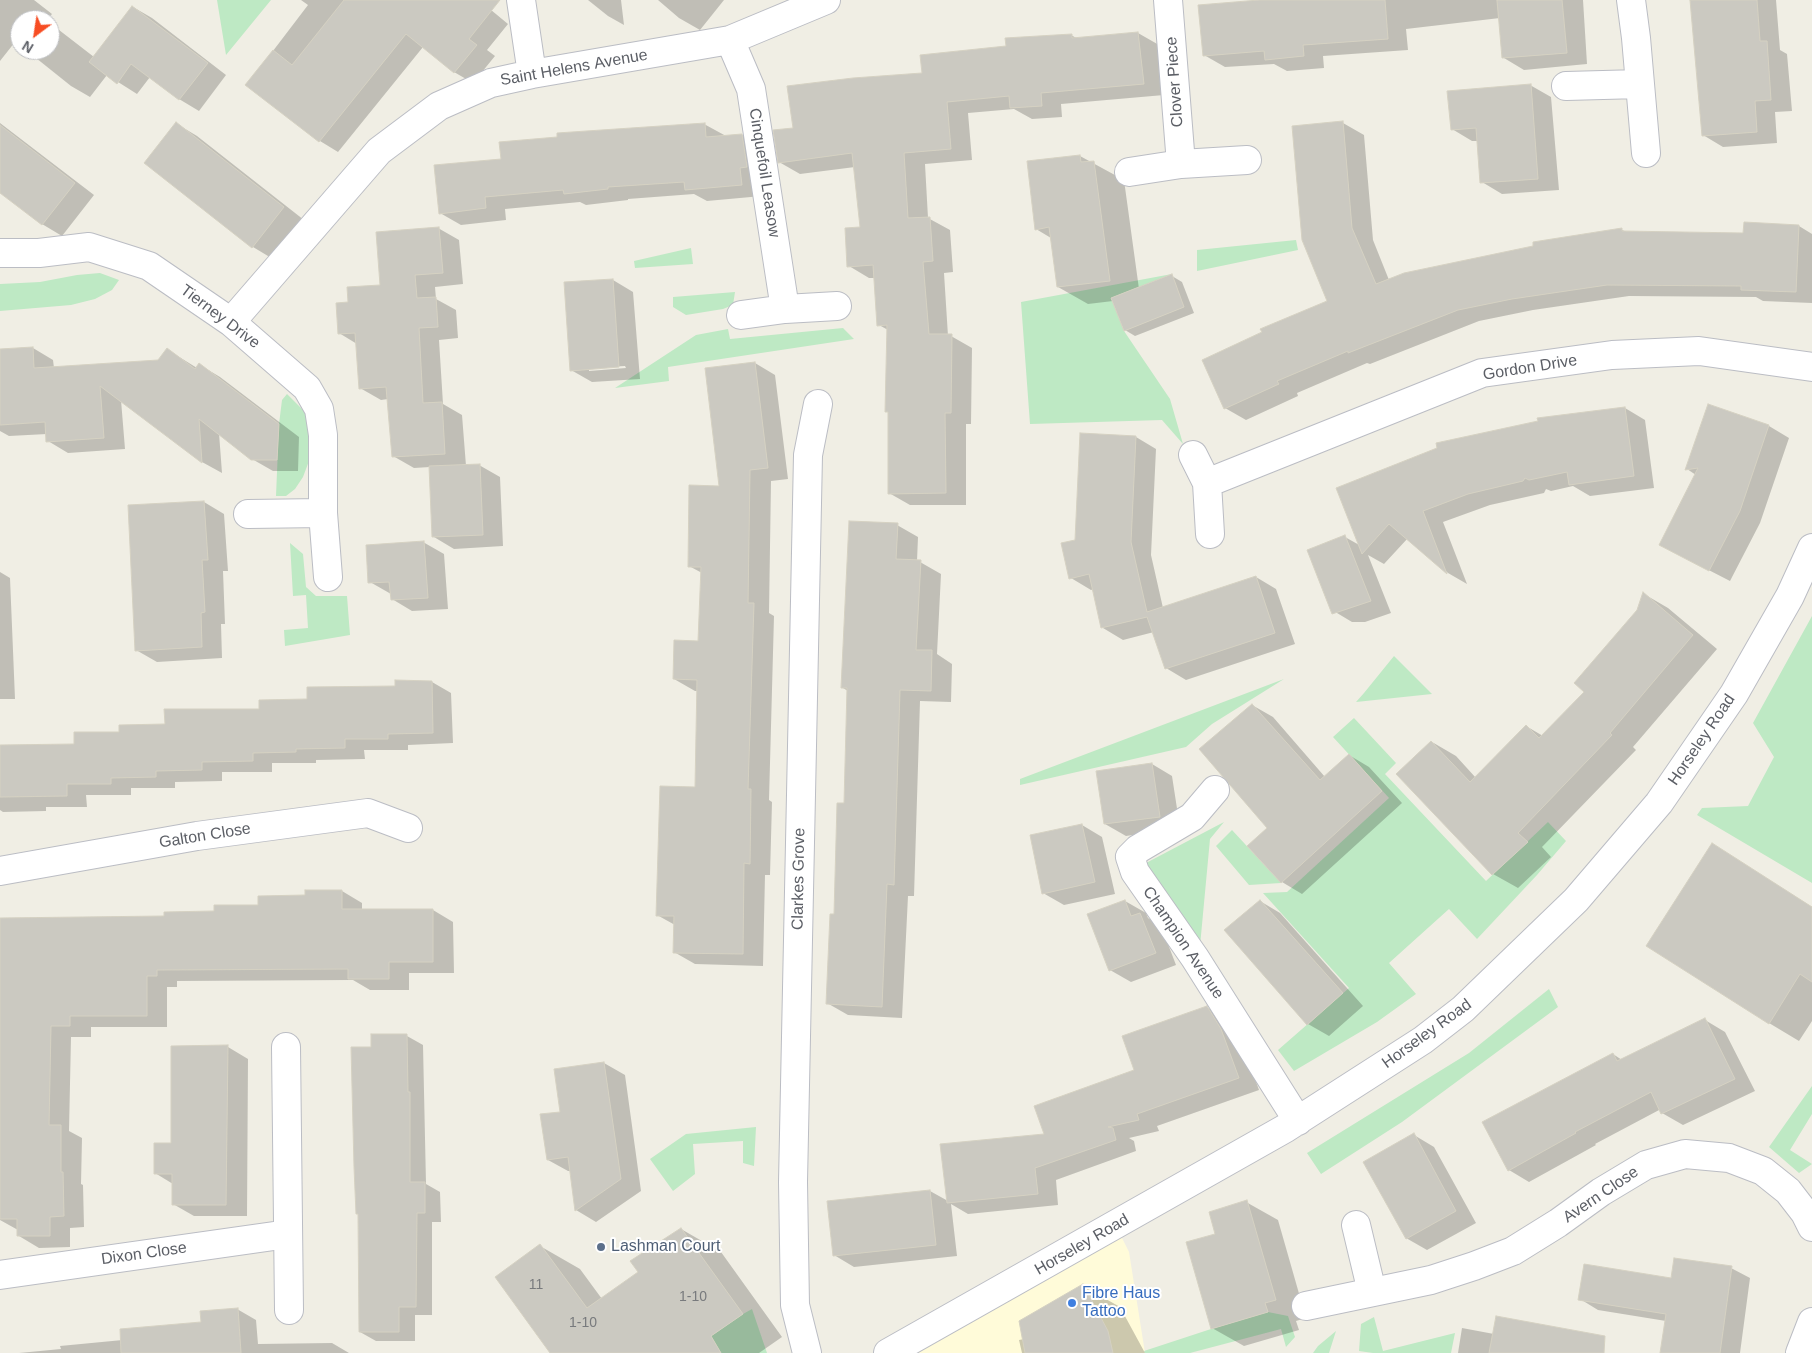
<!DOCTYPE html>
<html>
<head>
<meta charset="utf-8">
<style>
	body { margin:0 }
	#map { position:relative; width:1812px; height:1353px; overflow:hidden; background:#f0eee4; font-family:Arial,sans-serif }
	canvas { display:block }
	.north { position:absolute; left:10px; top:10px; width:50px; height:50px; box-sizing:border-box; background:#fff; border:1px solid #bebfc2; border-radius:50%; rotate:211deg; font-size:14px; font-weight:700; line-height:20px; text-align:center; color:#5c5f66 }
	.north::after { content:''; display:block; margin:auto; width:18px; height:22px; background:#f74d23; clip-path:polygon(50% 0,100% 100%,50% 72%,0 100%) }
</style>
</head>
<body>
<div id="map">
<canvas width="1812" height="1353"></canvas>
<div class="north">N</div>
</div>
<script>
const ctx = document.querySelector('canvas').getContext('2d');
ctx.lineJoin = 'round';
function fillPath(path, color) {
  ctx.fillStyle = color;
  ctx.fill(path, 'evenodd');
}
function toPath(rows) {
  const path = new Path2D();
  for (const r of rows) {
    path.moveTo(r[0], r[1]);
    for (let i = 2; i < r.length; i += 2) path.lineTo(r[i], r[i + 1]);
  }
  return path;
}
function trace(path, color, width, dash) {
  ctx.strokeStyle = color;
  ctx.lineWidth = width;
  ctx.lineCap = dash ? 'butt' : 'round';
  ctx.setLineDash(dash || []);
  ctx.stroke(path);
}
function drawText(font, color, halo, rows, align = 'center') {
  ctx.font = font + ' Arial,sans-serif';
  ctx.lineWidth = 4;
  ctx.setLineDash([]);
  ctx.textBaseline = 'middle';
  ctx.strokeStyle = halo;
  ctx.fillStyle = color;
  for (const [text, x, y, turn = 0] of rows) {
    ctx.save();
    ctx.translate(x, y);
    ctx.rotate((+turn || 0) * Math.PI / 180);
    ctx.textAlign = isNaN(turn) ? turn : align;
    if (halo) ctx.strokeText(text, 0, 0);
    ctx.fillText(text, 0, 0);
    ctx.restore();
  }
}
const commercial = toPath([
	[1116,1226,1129,1252,1145,1353,888,1353]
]);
const green = toPath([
	[217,0,271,0,226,55],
	[1296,240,1298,250,1197,271,1197,250],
	[691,248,693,264,635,268,634,261],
	[100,273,119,280,112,290,95,299,71,305,0,311,0,284,40,282,77,275],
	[1172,274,1111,298,1124,331,1170,399,1183,444,1162,420,1030,424,1021,302],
	[735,292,733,305,723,309,686,315,673,307,673,297],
	[843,328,854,339,668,367,669,381,615,388,696,335,728,329,730,339],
	[287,394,306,413,311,445,309,461,303,477,295,489,286,496,276,496,279,424,282,400],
	[290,543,303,554,306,587,316,596,347,596,350,635,285,646,284,630,308,628,306,595,293,596],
	[1812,616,1812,883,1697,815,1702,808,1748,806,1774,757,1753,723],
	[1394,656,1432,694,1356,702,1364,693],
	[1284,679,1212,724,1186,747,1020,785,1020,779],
	[1354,718,1396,763,1385,774,1486,881,1548,822,1566,841,1537,875,1477,939,1449,909,1389,963,1416,994,1377,1022,1294,1071,1278,1050,1349,988,1263,893,1287,892,1389,798,1333,737],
	[1224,822,1210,839,1200,946,1146,863],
	[1232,830,1281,883,1249,885,1216,846],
	[1549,989,1558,1007,1402,1122,1321,1174,1307,1153,1469,1053],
	[1812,1086,1812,1114,1790,1150,1812,1164,1799,1173,1769,1147],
	[756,1127,754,1166,743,1163,743,1141,693,1144,695,1174,673,1191,650,1159,686,1134],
	[752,1309,767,1353,721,1353,711,1336,743,1314],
	[1268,1312,1288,1316,1295,1337,1286,1347,1281,1329,1190,1353,1145,1353,1144,1351,1211,1329],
	[1374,1317,1383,1351,1455,1333,1451,1353,1373,1353,1359,1351,1361,1324],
	[1336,1331,1329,1353,1313,1353,1318,1346]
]);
const shadow = toPath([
	[0,0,34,0,52,14,47,20,20,20,20,45,15,42,0,61],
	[301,0,479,0,508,24,487,50,495,56,473,83,454,72,423,47,338,152,320,141,247,85,308,5],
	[588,0,621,0,624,25,608,16],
	[658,0,724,0,700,30,679,18],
	[1261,0,1583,0,1587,64,1524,70,1504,58,1500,18,1406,29,1408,50,1323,56,1324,68,1287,71,1274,64,1225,67,1204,55],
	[1706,0,1776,0,1780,50,1787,54,1792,111,1775,112,1777,143,1723,147,1703,135],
	[133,7,152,18,226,75,199,111,179,99,150,77,137,94,107,75,90,97,71,86,26,50,50,50,50,23,94,57],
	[1138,33,1159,45,1164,95,1061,104,1062,117,1032,119,1014,109,968,113,972,160,925,164,928,218,950,230,953,272,944,273,948,336,951,336,972,348,971,424,966,424,966,505,910,505,889,493,888,330,879,325,875,278,869,278,849,266,861,228,855,167,800,174,779,162,794,129,923,74,1007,48,1071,35,1078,39],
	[1530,85,1551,97,1559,190,1502,194,1482,182,1478,141,1472,141,1452,129],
	[0,123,94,195,62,236,42,224,0,192],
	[1343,123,1364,135,1373,240,1389,280,1622,230,1627,232,1745,234,1799,226,1812,234,1812,303,1763,301,1756,297,1629,296,1533,310,1479,321,1370,364,1367,363,1297,393,1298,396,1246,420,1225,408,1329,302],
	[177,124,197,136,304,220,273,259,253,247],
	[704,124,726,136,742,135,762,147,762,196,707,201,694,194,628,199,628,200,586,205,580,202,505,209,506,220,461,225,440,213,502,160],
	[1080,156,1124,180,1139,289,1172,276,1182,282,1194,313,1135,336,1125,330,1113,301,1088,304,1058,287,1051,238,1036,229],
	[438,228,459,240,463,284,435,287,436,299,456,310,458,338,439,340,443,404,462,415,466,466,479,465,500,477,503,546,454,549,434,537,430,467,414,468,393,456,388,399,381,400,360,388,357,344,339,333,349,303,382,286],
	[613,280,633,292,640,379,592,382,571,370],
	[625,366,626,368,589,371,589,368],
	[33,348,53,360,54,368,159,361,168,350,197,368,200,365,220,377,299,437,298,471,273,471,252,459,219,433,222,473,202,462,121,400,125,449,68,453,48,441,47,434,9,436,0,431,0,351],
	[755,363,775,375,788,479,771,481,769,613,774,616,769,800,772,802,770,875,765,875,763,966,695,964,674,952,675,925,657,915,696,788,698,691,695,691,674,679,700,643,702,573,689,566,720,487],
	[1708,406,1769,426,1789,438,1760,523,1730,581,1660,545,1696,475,1687,469],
	[1625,408,1645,420,1654,488,1590,496,1573,486,1551,491,1546,489,1544,493,1490,505,1443,522,1467,584,1448,573,1408,538,1384,564,1368,555,1391,613,1365,622,1352,622,1332,610,1345,537,1361,546,1338,489],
	[1136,437,1156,449,1151,555,1163,608,1256,577,1276,589,1295,644,1186,680,1166,668,1154,632,1123,640,1103,628,1094,589,1091,590,1071,578,1076,541],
	[204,502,224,514,228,571,223,571,225,624,221,624,222,658,157,662,136,650],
	[897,525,918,537,917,561,920,562,941,574,937,654,952,664,951,702,920,701,914,896,908,896,902,1018,848,1015,827,1003,845,805,848,691,843,688],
	[423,542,444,554,448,609,412,611,392,599,391,594,370,582],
	[0,572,10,578,15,699,0,699],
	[1644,594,1668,608,1717,649,1633,747,1636,750,1542,847,1551,857,1518,888,1493,874,1398,774,1432,742,1456,756,1476,778,1526,726,1543,736,1586,692,1638,610],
	[432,682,451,693,453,743,408,745,408,750,364,750,365,759,316,760,316,763,272,763,272,772,222,772,222,781,175,782,175,788,131,788,131,795,86,795,87,807,46,807,46,811,3,812,0,810,0,746,76,745,120,733,261,710,309,701],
	[1252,705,1273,717,1325,777,1349,755,1369,767,1402,803,1302,894,1282,882,1269,828],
	[1152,764,1172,776,1180,828,1126,836,1105,824],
	[1082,825,1102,837,1115,894,1064,905,1043,893],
	[1712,844,1812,907,1812,1021,1799,1041,1769,1023],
	[342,891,362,903,362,910,433,910,453,922,454,973,409,973,409,990,370,990,353,980,177,981,177,987,167,987,167,1027,91,1027,91,1037,71,1037,69,1131,82,1138,81,1184,83,1185,84,1227,70,1228,70,1247,39,1248,19,1236,18,1230,0,1220,0,920,165,918,259,906],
	[1125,901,1146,913,1148,918,1161,926,1176,965,1131,982,1110,970],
	[1260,901,1280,913,1363,1006,1329,1036,1308,1024],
	[1206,1007,1227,1019,1242,1042,1259,1090,1157,1126,1159,1131,1129,1138,1134,1141,1136,1151,1056,1180,1058,1205,968,1214,951,1204,957,1256,854,1267,834,1255,828,1202,930,1191,948,1201,1046,1135,1136,1071],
	[1705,1020,1725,1032,1755,1091,1683,1125,1662,1113,1661,1109,1595,1144,1596,1145,1529,1182,1509,1170,1613,1054,1622,1060],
	[407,1036,423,1045,426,1184,440,1192,441,1222,432,1222,432,1315,415,1315,415,1341,376,1341,360,1332,373,1048],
	[228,1047,248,1059,247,1216,194,1216,173,1204,173,1184,155,1173],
	[604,1063,625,1075,641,1191,596,1222,576,1210,571,1171,568,1171,548,1160,562,1113],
	[1414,1135,1434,1147,1476,1223,1427,1250,1406,1238],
	[1246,1202,1278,1220,1306,1318,1296,1321,1299,1330,1244,1346,1212,1328,1217,1234],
	[681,1229,721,1252,782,1337,759,1353,551,1353,540,1246,580,1269,602,1299,640,1272],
	[1731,1268,1750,1278,1740,1353,1661,1353,1666,1321,1598,1310,1580,1299],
	[1083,1286,1120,1307,1145,1353,1022,1353,1019,1340,1024,1339],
	[237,1309,256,1320,258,1344,332,1343,349,1353,19,1353,61,1349,60,1346,154,1337,202,1323],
	[1462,1328,1494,1334,1591,1353,1458,1353]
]);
const building = toPath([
	[344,0,500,0,469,39,477,45,454,73,406,34,319,142,245,85,273,50,292,65,344,0],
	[1259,0,1385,0,1388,39,1303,45,1304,56,1265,60,1264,51,1203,56,1198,5,1259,0],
	[1497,0,1562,0,1567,53,1502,58,1497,0],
	[1690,0,1757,0,1760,41,1767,41,1771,100,1755,101,1757,132,1702,136,1690,0],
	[132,6,208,63,179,100,131,64,117,84,89,62,132,6],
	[1138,32,1144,84,1041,93,1042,106,1010,108,1009,96,947,102,951,149,904,153,908,218,930,217,933,261,923,262,929,334,952,334,951,413,945,413,946,493,888,494,888,412,885,412,887,325,877,326,873,265,847,267,845,228,860,227,852,153,778,163,773,130,793,128,787,86,853,78,922,73,920,55,1006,46,1005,38,1072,34,1072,38,1138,32],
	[1531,84,1538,179,1480,183,1476,128,1451,130,1447,91,1531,84],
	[1343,121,1352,228,1376,284,1404,273,1533,246,1533,242,1622,228,1622,231,1743,233,1744,222,1799,225,1796,292,1741,290,1741,286,1607,285,1512,299,1458,310,1348,353,1348,351,1277,381,1279,384,1224,409,1202,360,1262,332,1260,329,1327,301,1302,240,1292,126,1343,121],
	[176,122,284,207,252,248,144,163,176,122],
	[705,123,706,137,742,134,747,167,740,168,742,185,685,190,684,182,608,187,608,189,564,194,563,190,485,197,486,208,439,214,434,165,501,159,499,142,557,137,557,133,705,123],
	[0,125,75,183,42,225,0,193,0,125],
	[1080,155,1081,162,1094,161,1110,281,1057,287,1049,227,1035,230,1027,161,1080,155],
	[439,227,443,273,415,275,417,298,436,297,438,327,419,328,423,403,442,402,445,454,392,457,386,387,359,389,355,333,338,334,336,303,348,302,347,287,380,285,376,232,439,227],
	[1172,274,1184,307,1124,331,1111,298,1172,274],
	[613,279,619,367,570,371,564,282,613,279],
	[33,347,34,368,158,360,167,348,195,369,199,363,279,424,277,460,251,460,199,419,202,463,100,386,104,438,46,442,45,422,0,425,0,349,33,347],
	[755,362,768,468,750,470,748,603,754,603,748,789,751,789,750,864,744,863,743,954,673,953,674,916,656,916,660,786,695,787,697,680,673,679,674,640,698,641,701,567,688,567,689,485,719,486,705,368,755,362],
	[1708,404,1769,425,1740,511,1709,571,1659,545,1698,468,1685,470,1708,404],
	[1625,407,1634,476,1569,485,1567,472,1529,480,1525,478,1523,481,1468,494,1423,511,1447,574,1389,524,1362,554,1336,488,1437,448,1436,443,1538,421,1537,418,1625,407],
	[1080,433,1136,436,1131,542,1147,612,1256,576,1275,633,1165,669,1147,617,1101,628,1089,574,1069,579,1061,543,1075,540,1080,433],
	[480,464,483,535,432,537,429,466,480,464],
	[204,501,208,560,202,560,205,612,201,613,202,647,135,651,128,505,204,501],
	[849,521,898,523,896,559,921,560,916,650,932,650,931,691,900,690,894,885,887,884,882,1007,826,1004,830,914,834,914,837,803,844,803,847,688,841,688,849,521],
	[1345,535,1371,601,1332,614,1307,550,1345,535],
	[424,541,428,598,391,600,389,582,368,583,366,545,424,541],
	[1643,592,1693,635,1610,733,1612,735,1518,833,1528,842,1492,875,1396,774,1431,741,1470,782,1526,725,1539,738,1584,692,1574,683,1637,610,1643,592],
	[395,680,432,681,433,733,388,734,388,739,345,739,345,748,296,749,296,752,253,753,253,761,202,762,202,770,156,771,156,777,111,778,111,784,67,784,67,796,0,797,0,745,74,744,74,732,119,732,119,725,165,724,164,709,259,709,259,700,307,699,307,687,395,686,395,680],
	[1252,704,1320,780,1349,754,1382,791,1281,883,1247,846,1267,828,1199,749,1252,704],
	[1152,763,1160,817,1104,824,1096,771,1152,763],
	[1082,824,1095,882,1042,894,1030,835,1082,824],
	[1712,843,1812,907,1812,982,1800,974,1769,1024,1646,946,1712,843],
	[305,890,342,890,342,909,433,909,433,962,389,962,389,979,348,979,348,969,157,970,157,976,147,976,147,1016,70,1016,70,1026,51,1026,49,1125,61,1125,61,1172,63,1172,64,1216,50,1217,50,1236,17,1236,17,1219,0,1219,0,918,164,916,164,912,214,911,214,905,258,905,258,896,305,895,305,890],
	[1125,900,1131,916,1140,913,1156,953,1109,971,1087,914,1125,900],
	[1260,900,1343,993,1307,1025,1224,930,1260,900],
	[1207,1006,1221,1029,1239,1078,1137,1114,1139,1120,1108,1127,1113,1128,1116,1140,1035,1168,1038,1194,947,1203,940,1144,1044,1134,1034,1106,1134,1070,1122,1036,1207,1006],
	[1705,1018,1735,1079,1661,1114,1651,1092,1575,1132,1576,1133,1508,1171,1482,1122,1613,1053,1617,1061,1705,1018],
	[371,1034,407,1034,408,1092,410,1092,410,1182,425,1182,425,1213,417,1213,416,1307,399,1307,399,1332,359,1332,358,1214,356,1214,354,1167,351,1047,371,1047,371,1034],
	[228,1045,226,1205,172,1205,172,1174,154,1174,154,1143,171,1143,171,1046,228,1045],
	[604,1062,621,1179,575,1211,568,1157,547,1160,540,1114,560,1112,554,1069,604,1062],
	[1414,1133,1456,1211,1406,1239,1363,1162,1414,1133],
	[930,1190,936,1245,833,1256,827,1201,930,1190],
	[1247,1200,1276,1300,1265,1303,1268,1312,1211,1329,1186,1242,1215,1234,1209,1212,1247,1200],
	[681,1228,743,1314,711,1336,721,1353,550,1353,495,1277,540,1244,587,1308,638,1272,630,1261,681,1228],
	[1674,1258,1732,1266,1720,1353,1660,1353,1666,1314,1578,1300,1584,1264,1671,1278,1674,1258],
	[1083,1284,1108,1331,1113,1353,1025,1353,1019,1321,1083,1284],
	[238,1308,241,1353,121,1353,120,1329,201,1322,200,1311,238,1308],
	[1496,1316,1605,1336,1604,1353,1489,1353,1496,1316]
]);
const minor = toPath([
	[521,0,532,74],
	[1631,0,1636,38,1646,153],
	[730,40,751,89,785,309],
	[1566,86,1640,84],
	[1181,164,1247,160],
	[1129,172,1181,164,1168,0],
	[0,253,39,253,89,247,149,266,231,322,307,388,319,409,323,435,323,513,328,577],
	[741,315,785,309,837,306],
	[231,322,379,151,439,106,491,83,532,74,730,40,826,0],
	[1193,455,1207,483,1210,534],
	[1207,483,1482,373,1612,355,1699,351,1812,367],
	[248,514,323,513],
	[1215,790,1192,817,1138,849,1130,857,1135,872,1195,958,1298,1121],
	[0,871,197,836,368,813,408,828],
	[286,1047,289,1310],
	[1356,1225,1372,1292],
	[0,1275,288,1234],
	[1306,1306,1431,1280,1474,1266,1513,1251,1558,1223,1601,1192,1646,1165,1685,1154,1729,1158,1763,1171,1788,1191,1805,1213,1812,1227],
	[807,1353,795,1305,793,1182,808,455,818,404],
	[888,1353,1286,1128,1423,1040,1463,1009,1576,900,1659,803,1734,694,1790,596,1812,548],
	[1800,1353,1812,1322]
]);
const markers = [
	[601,1247,5,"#5c6f8a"],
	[1072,1303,5,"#3f7fe0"]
];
const numberNames = [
	["11",536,1285],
	["1-10",693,1297],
	["1-10",583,1323]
];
const streetNames = [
	["Saint Helens Avenue",574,68,-10],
	["Clover Piece",1175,82,-94],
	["Cinquefoil Leasow",764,173,81],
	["Tierney Drive",220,317,37],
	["Gordon Drive",1530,368,-9],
	["Horseley Road",1702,740,-56],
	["Galton Close",205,836,-9],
	["Clarkes Grove",799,879,-89],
	["Champion Avenue",1183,943,56],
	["Horseley Road",1427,1034,-36],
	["Avern Close",1601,1195,-34],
	["Horseley Road",1082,1245,-30],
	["Dixon Close",144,1254,-8]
];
const serviceNames = [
	["Lashman Court",611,1247]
];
const shopNames = [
	["Fibre Haus",1082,1294],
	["Tattoo",1082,1312]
];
fillPath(commercial, '#fffbd9');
fillPath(green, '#bee9c4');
fillPath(shadow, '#0003');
fillPath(building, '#cbc9c1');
trace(building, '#d5d1c2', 1);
trace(minor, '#bbbdc4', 30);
trace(minor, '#fff', 28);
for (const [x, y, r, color] of markers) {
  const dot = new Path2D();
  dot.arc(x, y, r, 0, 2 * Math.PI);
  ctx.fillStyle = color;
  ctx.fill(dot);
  trace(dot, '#fff', 2);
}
drawText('14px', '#787a7d', null, numberNames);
drawText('16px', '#5c5f66', '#fff', streetNames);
drawText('16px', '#4e5e75', '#fff', serviceNames, 'left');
drawText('16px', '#366cbe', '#fff', shopNames, 'left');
</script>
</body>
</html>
